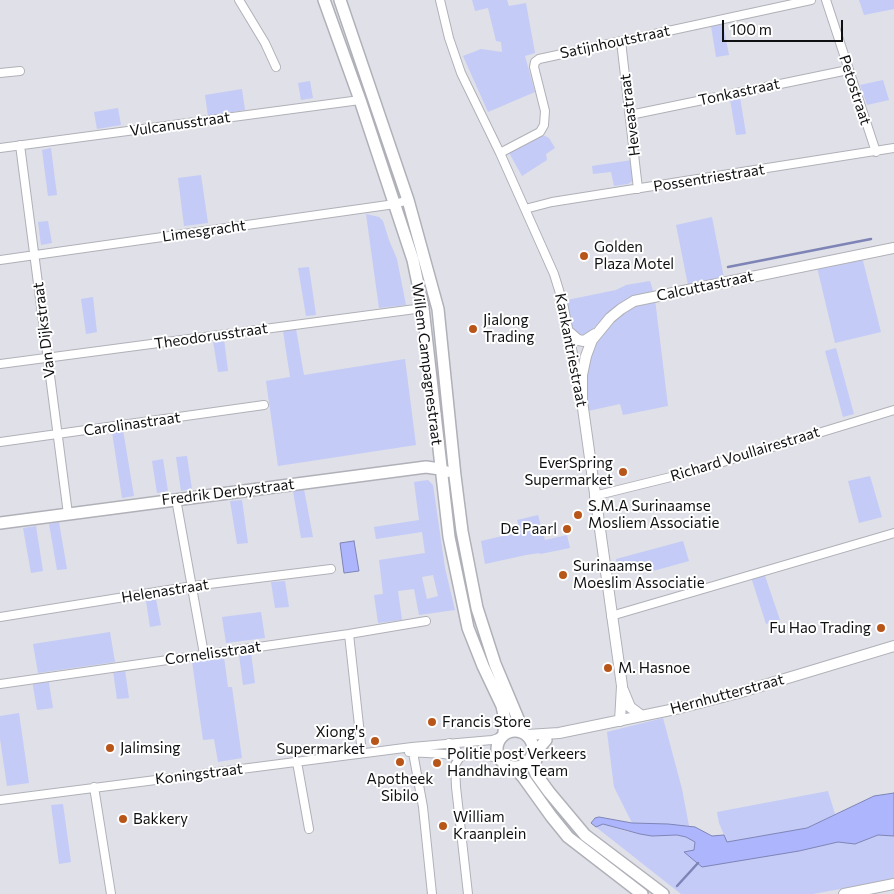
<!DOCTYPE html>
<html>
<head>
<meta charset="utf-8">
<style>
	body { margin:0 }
	#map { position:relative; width:894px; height:894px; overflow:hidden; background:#dfe0e8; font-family:Commissioner,sans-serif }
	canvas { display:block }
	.scale { position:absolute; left:722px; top:20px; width:121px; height:22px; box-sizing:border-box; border:2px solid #0f1012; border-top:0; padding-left:6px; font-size:15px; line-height:18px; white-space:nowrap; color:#0f1012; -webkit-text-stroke:4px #fff; paint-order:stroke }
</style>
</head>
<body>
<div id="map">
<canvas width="894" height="894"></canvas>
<div class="scale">100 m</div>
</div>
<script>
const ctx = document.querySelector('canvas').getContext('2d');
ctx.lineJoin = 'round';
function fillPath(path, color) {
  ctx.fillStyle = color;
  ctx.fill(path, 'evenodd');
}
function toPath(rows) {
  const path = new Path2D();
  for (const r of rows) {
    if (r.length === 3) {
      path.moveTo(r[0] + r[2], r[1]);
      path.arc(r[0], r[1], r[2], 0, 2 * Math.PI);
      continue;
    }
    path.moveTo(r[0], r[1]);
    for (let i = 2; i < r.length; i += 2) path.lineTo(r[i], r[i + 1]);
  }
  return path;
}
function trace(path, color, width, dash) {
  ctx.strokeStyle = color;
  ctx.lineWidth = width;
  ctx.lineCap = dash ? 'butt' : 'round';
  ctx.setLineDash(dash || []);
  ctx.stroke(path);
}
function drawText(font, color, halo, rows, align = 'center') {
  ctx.font = font + ' Commissioner,sans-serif';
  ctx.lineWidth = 4;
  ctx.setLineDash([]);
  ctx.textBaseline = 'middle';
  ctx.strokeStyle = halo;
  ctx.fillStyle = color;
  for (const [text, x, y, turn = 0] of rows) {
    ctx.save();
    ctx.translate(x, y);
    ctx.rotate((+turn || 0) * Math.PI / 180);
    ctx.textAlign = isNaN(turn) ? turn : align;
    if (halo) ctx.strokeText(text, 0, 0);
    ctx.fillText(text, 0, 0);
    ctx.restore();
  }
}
const green = toPath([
	[472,0,507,0,509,6,526,3,535,53,525,56,535,92,488,112,463,56,481,49,502,52,501,42,496,41,488,8,475,11],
	[859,0,894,0,894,9,864,15],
	[723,24,729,55,716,57,711,26],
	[883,80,889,100,867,105,860,85],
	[310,81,313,98,301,100,298,83],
	[242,89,245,110,208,116,205,95],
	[740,97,746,134,736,135,730,99],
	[118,108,121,125,97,129,94,112],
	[541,134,549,138,555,148,546,154,547,160,522,176,508,151],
	[51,148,57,195,48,196,42,150],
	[632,160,634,180,628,184,614,186,611,172,593,174,592,166],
	[201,175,208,223,184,226,178,178],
	[366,214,379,217,383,221,389,240,397,259,406,305,379,308],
	[712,217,724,278,688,285,676,225],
	[48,221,52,243,41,245,38,222],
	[862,257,881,332,835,343,817,267],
	[309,267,316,315,306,316,298,268],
	[650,281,653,291,634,296,623,301,589,332,582,336,575,334,571,324,567,300,616,290,626,285],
	[93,297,97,332,86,334,81,299],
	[655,299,668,406,623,415,620,404,588,411,584,378,594,345,615,319,636,306],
	[296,329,304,375,405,359,416,445,278,466,266,381,290,377,283,331],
	[224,339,228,371,218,372,213,341],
	[836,348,854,414,843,417,825,351],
	[123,430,134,496,122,498,112,432],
	[187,456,192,489,181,491,176,457],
	[163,459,168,491,157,493,152,461],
	[870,476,882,517,859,523,848,481],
	[428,480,433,485,445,568,455,610,419,615,414,589,398,591,402,620,378,623,374,595,383,594,379,560,425,553,422,532,376,539,374,527,419,520,414,482],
	[433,575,438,596,427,599,422,577],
	[304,489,313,537,301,538,293,491],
	[242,500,248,543,237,544,230,501],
	[538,515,545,540,567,535,570,548,540,554,539,553,526,555,485,564,481,541,520,532,517,520],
	[59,522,67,569,57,570,49,524],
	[36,526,43,571,31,573,23,528],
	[683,541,689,561,653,571,650,560,618,570,616,559],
	[764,573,780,620,766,624,751,577],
	[285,581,289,607,275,608,271,582],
	[156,599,161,625,150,627,146,601],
	[261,612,265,638,226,643,222,617],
	[110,632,115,662,38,673,33,644],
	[251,653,255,683,243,685,239,655],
	[224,657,228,687,232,687,242,758,218,762,214,739,203,740,192,661],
	[125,670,129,698,117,699,113,671],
	[48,677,53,708,37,710,32,680],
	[19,713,29,783,7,786,0,739,0,716],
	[663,718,682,789,689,826,632,823,614,787,607,732],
	[828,791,835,814,807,828,727,842,719,823,717,812],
	[549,800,633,878,632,879,631,879,574,835,549,805],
	[63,804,71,862,59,864,51,805],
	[603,824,625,831,652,836,677,835,686,837,695,842,694,851,685,852,799,851,838,842,855,844,878,835,894,836,894,879,813,894,681,894,596,827]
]);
const water = toPath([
	[354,541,359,571,344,573,340,543,354,541],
	[894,793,894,836,878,835,855,844,838,842,799,851,702,867,684,852,694,850,695,842,686,837,677,835,652,836,640,834,603,824,596,827,591,823,595,818,599,817,632,823,668,824,695,827,712,836,724,835,727,842,807,828,874,796,894,793]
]);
const stream = toPath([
	[728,267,871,239],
	[677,886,698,863]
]);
const minor = toPath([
	[239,0,265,43,276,67],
	[440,0,449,38,461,73,500,153,554,274,563,303,579,384],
	[826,0,876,152],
	[621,41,638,189],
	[0,73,20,71],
	[630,115,848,70],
	[20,145,68,514],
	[0,148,360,100],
	[500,153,540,132,544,125,545,111,534,67,535,62,539,59,811,0],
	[525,209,552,202,894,148],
	[0,260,395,204,408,200],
	[0,364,423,308],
	[0,442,264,405],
	[594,496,687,473,894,410],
	[176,499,204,654],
	[611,616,894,533],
	[0,617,193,586,331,569],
	[349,634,362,753],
	[0,684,349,634,426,621],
	[449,743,454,745,460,757,455,765,456,787,468,894],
	[412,747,423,807,432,894],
	[409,752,444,754,460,757,477,753,500,759],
	[297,762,309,829],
	[94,787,111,894],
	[0,800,412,747,492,740,501,737]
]);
const tertiary = toPath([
	[570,333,578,340,584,341,595,334],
	[623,690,630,707,642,716],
	[620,721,622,686,582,401,582,375,586,356,592,340,610,318,621,309,634,301,894,248],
	[527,735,559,733,680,708,738,693,894,646],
	[844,894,894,884]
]);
const secondary = toPath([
	[324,0,360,100,413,260,423,308,449,537,468,628,483,666,502,706,505,720,504,733],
	[340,0,408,200,438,309,455,476,462,531,477,608,495,664,524,733],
	[0,523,426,467,440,469,446,472],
	[515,749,18],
	[530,759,536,774,549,792,585,835,663,894],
	[536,760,539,748,546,740],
	[514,767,523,777,551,816,568,837,642,894]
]);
const markers = [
	[584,256,5,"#b8561a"],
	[473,329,5,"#b8561a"],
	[623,472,5,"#b8561a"],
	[578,515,5,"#b8561a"],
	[567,529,5,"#b8561a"],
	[563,575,5,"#b8561a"],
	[881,628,5,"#b8561a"],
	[608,668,5,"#b8561a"],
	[432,722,5,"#b8561a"],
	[375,741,5,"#b8561a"],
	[110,748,5,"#b8561a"],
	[400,762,5,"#b8561a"],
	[437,763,5,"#b8561a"],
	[123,819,5,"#b8561a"],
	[443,826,5,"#b8561a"]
];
const streetNames = [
	["Satijnhoutstraat",615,42,-12],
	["Petostraat",855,90,72],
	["Tonkastraat",739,92,-12],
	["Heveastraat",630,115,-97],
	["Vulcanusstraat",180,124,-8],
	["Possentriestraat",709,178,-9],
	["Limesgracht",204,231,-8],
	["Calcuttastraat",705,286,-12],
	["Van Dijkstraat",44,330,-97],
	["Theodorusstraat",211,336,-8],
	["Kankantriestraat",571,350,79],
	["Willem Campagnestraat",427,364,83],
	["Carolinastraat",132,424,-8],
	["Richard Voullairestraat",745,454,-17],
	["Fredrik Derbystraat",228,492,-7],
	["Helenastraat",165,591,-9],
	["Cornelisstraat",213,653,-8],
	["Hernhutterstraat",727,694,-15],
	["Koningstraat",199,774,-7]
];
const poiNames = [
	["Golden",594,247],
	["Plaza Motel",594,264],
	["Jialong",483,320],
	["Trading",483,337],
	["EverSpring",613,463,"right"],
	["Supermarket",613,480,"right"],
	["S.M.A Surinaamse",588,506],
	["Mosliem Associatie",588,523],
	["De Paarl",557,529,"right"],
	["Surinaamse",573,566],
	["Moeslim Associatie",573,583],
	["Fu Hao Trading",871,628,"right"],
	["M. Hasnoe",618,668],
	["Francis Store",442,722],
	["Xiong's",365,732,"right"],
	["Supermarket",365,749,"right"],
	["Jalimsing",120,748],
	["Politie post Verkeers",447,754],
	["Handhaving Team",447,771],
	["Apotheek",400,779,"center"],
	["Sibilo",400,796,"center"],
	["William",453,817],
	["Kraanplein",453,834],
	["Bakkery",133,819]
];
fillPath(green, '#c4cbf6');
fillPath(water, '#adb6fd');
trace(water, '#7e84b6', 1);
trace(stream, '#7e84b6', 2.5);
trace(minor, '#b0b1b8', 10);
trace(tertiary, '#b0b1b8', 12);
trace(secondary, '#b0b1b8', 14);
trace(minor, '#fff', 8);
trace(tertiary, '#fff', 10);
trace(secondary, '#fff', 11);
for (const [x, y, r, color] of markers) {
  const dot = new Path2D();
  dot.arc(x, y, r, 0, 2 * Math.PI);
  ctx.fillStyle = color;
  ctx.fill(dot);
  trace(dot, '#fff', 2);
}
drawText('15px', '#0f1012', '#fff', streetNames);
drawText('15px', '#0f1012', '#fff', poiNames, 'left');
</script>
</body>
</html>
